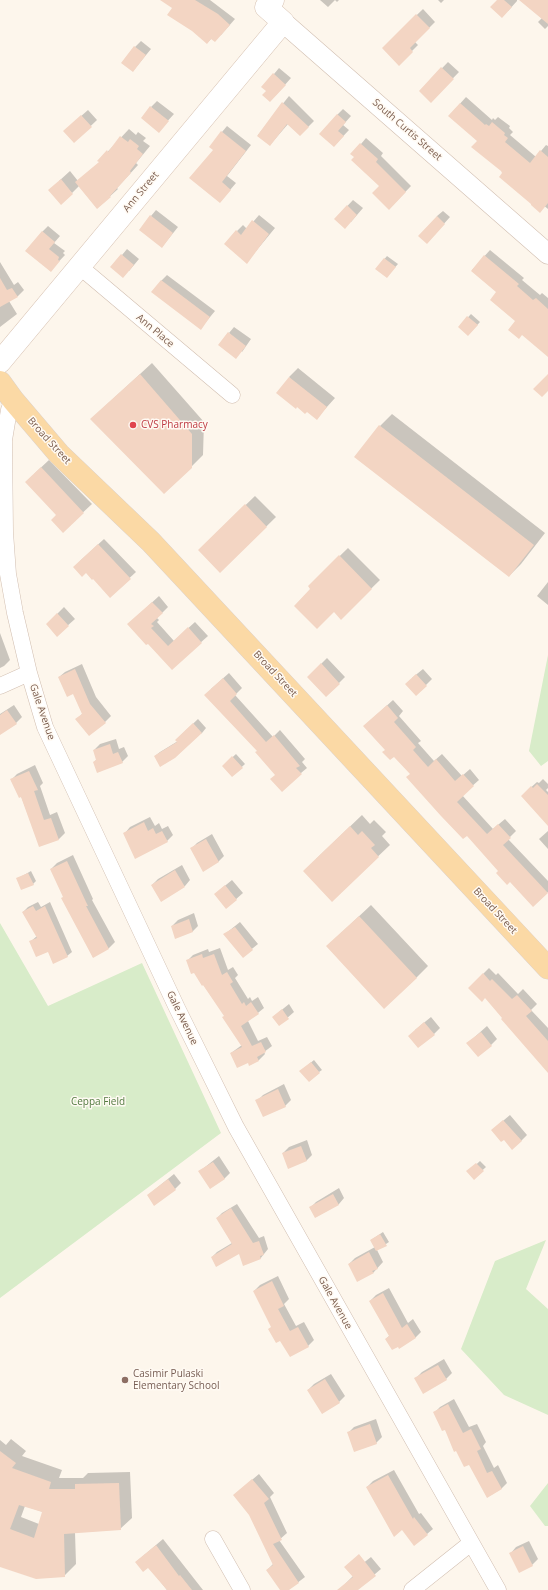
<!DOCTYPE html>
<html>
<head>
<meta charset="utf-8">
<style>
	body { margin:0 }
	canvas { display:block; background:#fdf6ec }
</style>
</head>
<body>
<canvas width="548" height="1590"></canvas>
<script>
const ctx = document.querySelector('canvas').getContext('2d');
ctx.lineJoin = 'round';
function fillPath(path, color) {
  ctx.fillStyle = color;
  ctx.fill(path, 'evenodd');
}
function toPath(rows) {
  const path = new Path2D();
  for (const r of rows) {
    path.moveTo(r[0], r[1]);
    for (let i = 2; i < r.length; i += 2) path.lineTo(r[i], r[i + 1]);
  }
  return path;
}
function trace(path, color, width, dash) {
  ctx.strokeStyle = color;
  ctx.lineWidth = width;
  ctx.lineCap = dash ? 'butt' : 'round';
  ctx.setLineDash(dash || []);
  ctx.stroke(path);
}
function drawText(font, color, halo, rows, align = 'center') {
  ctx.font = font + ' "Open Sans",sans-serif';
  ctx.lineWidth = 3;
  ctx.setLineDash([]);
  ctx.textBaseline = 'middle';
  ctx.strokeStyle = halo;
  ctx.fillStyle = color;
  for (const [text, x, y, turn = 0] of rows) {
    ctx.save();
    ctx.translate(x, y);
    ctx.rotate((+turn || 0) * Math.PI / 180);
    ctx.textAlign = isNaN(turn) ? turn : align;
    if (halo) ctx.strokeText(text, 0, 0);
    ctx.fillText(text, 0, 0);
    ctx.restore();
  }
}
const green = toPath([
	[548,655,548,761,541,766,529,751],
	[0,923,48,1006,142,963,221,1133,0,1298],
	[546,1240,526,1289,548,1309,548,1415,504,1395,461,1349,495,1261],
	[548,1483,548,1526,545,1526,530,1506]
]);
const shadow = toPath([
	[178,0,210,0,235,19,221,35,212,38,207,43],
	[320,0,339,0,337,2,335,0,328,7],
	[438,0,444,0,441,3],
	[499,0,517,0,517,1,508,11],
	[521,0,548,0,548,26,545,29,538,22,542,18],
	[423,9,435,22,415,42,418,45,399,64,383,48],
	[141,41,151,49,133,71,135,47],
	[448,62,459,72,431,101,420,91],
	[279,68,291,78,276,95,267,91,274,74],
	[289,96,314,121,300,135,288,124,270,145,258,135],
	[466,97,492,120,493,118,495,120,498,117,510,126,509,128,513,132,510,135,536,157,546,145,548,146,548,209,504,173,478,141,449,116],
	[157,101,174,114,164,125,151,107],
	[343,109,351,116,343,125,349,130,334,146,337,115],
	[88,110,97,120,74,142,71,125],
	[227,126,251,145,227,176,236,183,225,196,214,150,222,132],
	[129,129,136,135,138,132,146,138,143,141,150,146,136,163,138,165,117,188,118,189,97,208,79,186,72,193,59,181,70,171,78,181,100,162,99,161],
	[366,138,383,153,381,156,411,186,389,209,381,186,355,156,361,144],
	[353,200,363,208,351,222,335,219],
	[156,210,178,227,162,247,151,216],
	[443,211,450,217,433,236,437,216],
	[259,215,275,228,247,262,237,231,243,225,247,229],
	[48,226,60,236,54,243,65,251,63,253,65,255,50,271,42,232],
	[127,249,139,259,129,271,122,255],
	[490,250,524,278,522,280,540,295,542,293,548,298,548,356,517,321,498,292,472,270],
	[387,256,398,264,389,274,376,269],
	[0,262,14,285,18,282,24,290,18,296,9,301,17,314,0,327],
	[167,275,215,311,201,328,161,281],
	[471,314,480,322,468,335,459,327],
	[234,327,251,339,242,352,229,333],
	[152,363,204,422,203,455,191,467,103,408],
	[298,368,335,398,317,418,289,377],
	[392,414,545,533,521,564,509,576,356,457,380,426],
	[49,460,92,504,63,531,57,515,34,474],
	[255,496,276,517,220,572,199,550],
	[104,539,136,572,110,596,80,561],
	[348,548,380,580,341,618,309,586],
	[548,582,548,605,537,596],
	[159,596,168,607,157,618,159,620,157,622,174,641,195,622,208,636,172,668,135,618],
	[64,607,75,619,57,635,53,618],
	[0,633,10,660,4,666,0,668],
	[327,658,345,677,326,696,308,677],
	[82,664,96,697,111,716,105,722,77,719,83,713,74,693,59,677,65,672],
	[423,669,432,679,416,695,412,678],
	[229,673,242,688,235,695,273,737,280,730,305,759,302,762,307,768,301,773,276,774,211,689],
	[393,700,403,711,399,716,421,741,418,743,434,761,442,754,462,776,470,769,479,780,462,795,493,829,505,819,516,831,508,839,548,881,548,892,533,906,394,755,386,749,371,720],
	[14,705,22,717,16,723,0,725,0,714],
	[198,719,206,728,202,733,155,756,160,752,178,741,181,735],
	[116,739,119,749,124,747,128,756,122,762,94,762,97,759,94,750,100,744],
	[236,754,245,764,232,776,223,766],
	[35,765,43,783,40,786,50,815,57,812,65,833,59,839,40,846,21,796,11,780,17,774],
	[543,779,548,784,548,788,546,790,548,792,548,821,527,791,537,782,539,783],
	[362,815,370,824,374,820,386,832,382,836,390,845,332,900,316,859],
	[150,817,155,826,159,823,162,829,168,826,173,835,167,841,125,833,130,827],
	[548,831,548,849,539,839],
	[212,834,224,856,218,862,191,849,197,843],
	[73,855,93,899,92,900,115,942,109,948,93,957,51,869,57,863],
	[182,865,190,880,185,886,152,885,158,879],
	[31,871,36,881,33,884,17,879],
	[232,880,243,893,226,908,221,889],
	[38,902,41,907,50,902,72,952,67,956,48,951,30,942,37,936,23,912,28,907],
	[371,905,428,966,416,978,339,935],
	[194,913,198,926,192,932,172,926,178,920],
	[240,922,258,944,243,956,225,934],
	[220,948,228,970,233,967,238,975,235,978,248,999,250,997,252,1001,258,997,264,1008,248,1021,258,1041,267,1037,272,1046,264,1052,265,1054,259,1060,250,1065,248,1062,231,1053,242,1045,225,1016,187,961,193,955,208,949,209,952],
	[489,968,496,975,498,973,518,994,523,989,537,1004,531,1010,548,1028,548,1066,485,997,469,988],
	[289,1004,294,1012,279,1025,273,1017],
	[431,1017,440,1028,434,1034,415,1030],
	[487,1026,497,1039,491,1045,468,1043],
	[314,1060,322,1070,319,1072,303,1069],
	[284,1084,291,1100,285,1106,257,1101,263,1095],
	[510,1115,527,1135,521,1141,498,1125],
	[307,1140,312,1155,306,1161,283,1153,289,1147],
	[219,1156,230,1173,224,1179,200,1171],
	[480,1161,486,1167,474,1178,468,1172],
	[174,1174,181,1183,175,1189,148,1195],
	[339,1188,344,1198,339,1204,316,1217,310,1208,316,1202],
	[237,1204,259,1238,264,1236,268,1249,260,1259,239,1252,212,1257,217,1252,232,1243,217,1218,222,1213],
	[383,1232,389,1242,377,1250,383,1262,373,1273,349,1264,355,1258,375,1247,371,1240],
	[278,1276,289,1299,284,1304,296,1326,304,1322,314,1340,308,1346,272,1326,254,1291,260,1285],
	[389,1288,408,1323,413,1319,421,1332,415,1338,386,1339,390,1335,370,1301,376,1295],
	[444,1359,452,1373,446,1379,416,1378,422,1372],
	[331,1374,345,1396,339,1402,308,1390,314,1384],
	[454,1399,469,1427,477,1424,486,1442,483,1446,494,1468,498,1465,507,1483,501,1489,469,1463,434,1413,440,1407],
	[376,1419,382,1437,376,1443,348,1433,354,1427],
	[11,1439,26,1451,22,1456,62,1470,59,1478,83,1478,88,1473,130,1472,132,1518,120,1529,75,1532,76,1564,64,1576,0,1566,0,1440,6,1445],
	[25,1506,43,1512,39,1524,21,1517],
	[394,1470,419,1514,421,1513,433,1529,427,1534,402,1529,367,1487,373,1481],
	[259,1474,274,1493,270,1497,287,1533,279,1540,305,1577,288,1590,281,1590,267,1570,274,1563,250,1515,234,1495],
	[163,1539,203,1590,167,1590,148,1566,136,1562],
	[529,1541,538,1559,532,1565,511,1553,516,1547],
	[371,1557,381,1569,356,1590,350,1590,345,1584,353,1576,357,1568]
]);
const building = toPath([
	[160,0,195,0,218,14,230,25,215,42,211,39,207,44,192,31,167,15,172,8],
	[497,0,504,0,512,7,502,18,490,7],
	[519,0,548,0,548,24],
	[416,14,430,28,410,48,413,52,399,66,382,48],
	[134,46,146,55,133,72,121,63],
	[441,67,454,79,431,103,419,91],
	[273,73,286,85,270,102,262,95,266,91,261,87],
	[282,102,309,127,300,136,287,124,270,146,257,136],
	[460,103,485,125,486,124,489,126,492,122,505,133,504,135,508,138,505,142,530,163,540,150,548,157,548,203,540,213,531,205,531,204,499,177,502,173,501,171,471,147,477,141,448,116],
	[150,106,169,121,159,133,141,118],
	[337,114,346,122,338,131,344,136,334,147,319,134],
	[81,115,92,127,74,143,63,131],
	[221,131,246,151,222,182,231,190,220,203,189,178,213,150,209,147],
	[120,136,128,142,130,139,139,146,137,149,143,154,130,171,131,173,110,196,111,197,97,209,75,182,99,162,97,161,107,150,108,152],
	[360,143,378,159,376,162,406,192,389,210,372,193,379,186,351,160,354,157,350,154],
	[61,179,73,194,61,205,48,190],
	[347,205,357,215,345,229,334,219],
	[150,215,173,233,162,248,139,230],
	[437,216,445,224,427,244,418,236],
	[252,220,269,234,247,264,224,244,236,230,241,235],
	[42,231,55,242,49,249,59,257,58,260,60,261,51,272,25,251],
	[121,254,134,265,123,278,110,267],
	[484,255,519,284,517,286,533,300,536,298,548,309,548,357,522,335,519,339,508,330,515,321,490,300,496,292,471,271],
	[384,258,396,267,387,278,375,269],
	[0,278,7,290,12,288,18,297,0,307],
	[161,280,210,317,201,330,151,292],
	[467,316,478,325,468,336,458,327],
	[228,332,246,346,236,359,218,345],
	[140,374,192,434,192,468,164,494,90,419],
	[548,374,548,391,542,397,533,389],
	[289,377,327,407,317,420,307,412,305,414,297,407,296,409,276,393],
	[379,425,534,545,509,577,354,457],
	[41,467,84,513,63,533,51,520,56,515,25,482],
	[245,504,267,527,220,573,198,550],
	[98,544,131,579,110,598,93,579,92,580,86,573,82,577,73,567],
	[339,555,372,589,341,620,334,612,317,629,294,606,310,589,308,586],
	[152,602,163,613,151,624,154,626,151,628,168,646,188,627,202,643,172,670,148,644,146,645,127,624],
	[57,613,69,626,57,637,46,624],
	[321,663,340,684,326,697,307,677],
	[75,669,90,704,106,723,89,736,75,719,82,714,73,694,67,697,58,677],
	[416,674,427,686,416,696,405,684],
	[223,678,237,694,230,701,266,742,274,735,300,766,296,768,302,774,282,792,270,779,275,775,255,752,257,751,204,695],
	[387,705,398,718,394,722,416,747,413,750,428,767,436,759,455,781,463,774,474,786,457,802,487,834,498,824,511,838,503,845,548,893,533,907,510,882,507,885,496,873,498,871,467,836,463,839,441,816,406,777,410,774,394,757,390,760,382,752,385,750,363,726],
	[7,710,17,724,0,735,0,715],
	[193,723,202,733,175,758,160,767,154,756,177,742,175,740],
	[110,744,113,754,118,752,123,763,97,773,93,762,96,760,93,750],
	[232,756,243,768,232,777,222,766],
	[29,771,38,790,34,791,44,820,51,818,59,840,39,847,21,797,19,798,10,779],
	[537,784,548,795,548,826,521,796,531,786,533,788],
	[144,822,148,831,153,828,156,834,162,831,168,842,135,859,123,833],
	[350,826,358,835,362,831,375,845,371,848,379,857,332,902,303,871],
	[206,839,219,862,203,872,190,848],
	[67,861,86,902,88,906,86,906,109,949,93,958,61,898,63,897,50,869],
	[175,870,185,887,161,902,151,885],
	[28,873,34,885,21,890,16,878],
	[225,885,237,900,226,909,214,894],
	[33,906,36,911,45,906,68,957,53,964,48,952,36,957,29,941,37,938,22,912],
	[359,916,417,978,384,1009,326,946],
	[189,919,193,932,175,939,171,926],
	[235,927,253,950,243,958,223,934],
	[202,954,203,958,214,954,222,975,227,972,233,982,230,984,242,1004,244,1002,246,1006,251,1002,259,1014,241,1026,252,1046,261,1042,266,1052,257,1057,259,1061,249,1066,248,1063,237,1068,230,1053,242,1047,222,1017,224,1016,203,985,202,986,194,973,191,974,186,960],
	[483,973,490,981,492,979,512,999,517,995,532,1011,526,1016,548,1041,548,1073,501,1019,502,1018,485,998,482,1002,468,988],
	[282,1009,289,1019,279,1026,272,1017],
	[424,1022,435,1035,418,1048,408,1036],
	[481,1032,492,1046,478,1057,466,1043],
	[311,1062,320,1073,309,1082,299,1071],
	[278,1089,286,1107,263,1117,255,1100],
	[503,1120,522,1141,512,1150,504,1140,501,1142,491,1130],
	[301,1146,307,1161,288,1169,282,1153],
	[213,1162,225,1179,210,1189,198,1171],
	[476,1163,484,1171,474,1180,466,1171],
	[168,1179,176,1190,154,1206,147,1195],
	[333,1194,339,1205,315,1218,309,1207],
	[231,1208,253,1243,259,1241,264,1255,260,1256,261,1259,243,1266,239,1254,216,1267,211,1257,232,1244,216,1218],
	[380,1234,387,1246,376,1251,370,1240],
	[369,1252,378,1269,372,1271,374,1273,357,1282,348,1264],
	[272,1281,284,1306,278,1309,290,1331,298,1327,309,1347,290,1357,280,1341,276,1343,268,1329,271,1327,253,1291],
	[383,1293,402,1328,407,1324,416,1338,399,1349,398,1347,392,1350,385,1339,389,1336,369,1301],
	[438,1365,447,1380,423,1394,414,1378],
	[325,1379,340,1403,322,1414,307,1390],
	[448,1404,463,1433,471,1429,481,1449,477,1451,487,1473,492,1471,502,1489,487,1498,469,1465,464,1467,456,1451,454,1452,445,1430,442,1431,433,1412],
	[370,1424,377,1444,354,1452,347,1432],
	[0,1451,16,1463,12,1468,51,1482,49,1489,75,1489,75,1484,119,1483,121,1530,64,1534,65,1577,36,1579,0,1567],
	[19,1505,42,1512,34,1538,10,1529],
	[388,1475,413,1519,414,1517,428,1535,414,1546,402,1530,394,1537,366,1487],
	[252,1479,269,1499,264,1503,282,1540,273,1544,299,1583,289,1590,280,1590,266,1570,273,1565,249,1515,233,1495],
	[156,1545,179,1576,180,1575,192,1590,167,1590,148,1568,143,1572,135,1562],
	[523,1546,533,1566,519,1573,509,1553],
	[359,1554,376,1576,358,1590,337,1590,353,1577,344,1567]
]);
const minor = toPath([
	[79,266,232,395],
	[13,400,9,410,4,440,5,532,8,574,15,613,29,673,45,727,177,1008,236,1127,498,1590],
	[0,686,29,673],
	[213,1539,242,1590],
	[412,1590,471,1543]
]);
const tertiary = toPath([
	[283,22,548,254]
]);
const secondary = toPath([
	[0,362,283,22,266,7,273,0]
]);
const primary = toPath([
	[0,382,13,400,59,454,151,542,548,968]
]);
const markers = [
	[133,425,4,"#e0444e"],
	[125,1380,4,"#8d6e63"]
];
const streetNames = [
	["South Curtis Street",407,130,41],
	["Ann Street",141,192,-50],
	["Ann Place",155,331,40],
	["Broad Street",49,441,48],
	["Broad Street",275,674,47],
	["Gale Avenue",42,712,71],
	["Broad Street",495,911,47],
	["Gale Avenue",182,1018,64],
	["Gale Avenue",335,1303,61]
];
const healthNames = [
	["CVS Pharmacy",141,425]
];
const parkNames = [
	["Ceppa Field",98,1102]
];
const educationNames = [
	["Casimir Pulaski",133,1374],
	["Elementary School",133,1386]
];
fillPath(green, '#d8ecc9');
fillPath(shadow, '#0003');
fillPath(building, '#f3d5c3');
trace(minor, '#d1beb0', 17);
trace(tertiary, '#d1beb0', 21);
trace(secondary, '#d6c0b0', 23);
trace(primary, '#dad1cd', 23);
trace(minor, '#fff', 16);
trace(tertiary, '#fff', 20);
trace(secondary, '#fff', 22);
trace(primary, '#fbd9a5', 22);
for (const [x, y, r, color] of markers) {
  const dot = new Path2D();
  dot.arc(x, y, r, 0, 2 * Math.PI);
  ctx.fillStyle = color;
  ctx.fill(dot);
  trace(dot, '#fffaf3', 1.5);
}
drawText('10px', '#7a5c4d', '#fffaf3', streetNames);
drawText('10px', '#be3a42', '#fffaf3', healthNames, 'left');
drawText('10px', '#537a41', '#fffaf3', parkNames);
drawText('10px', '#785e54', '#fffaf3', educationNames, 'left');
</script>
</body>
</html>
